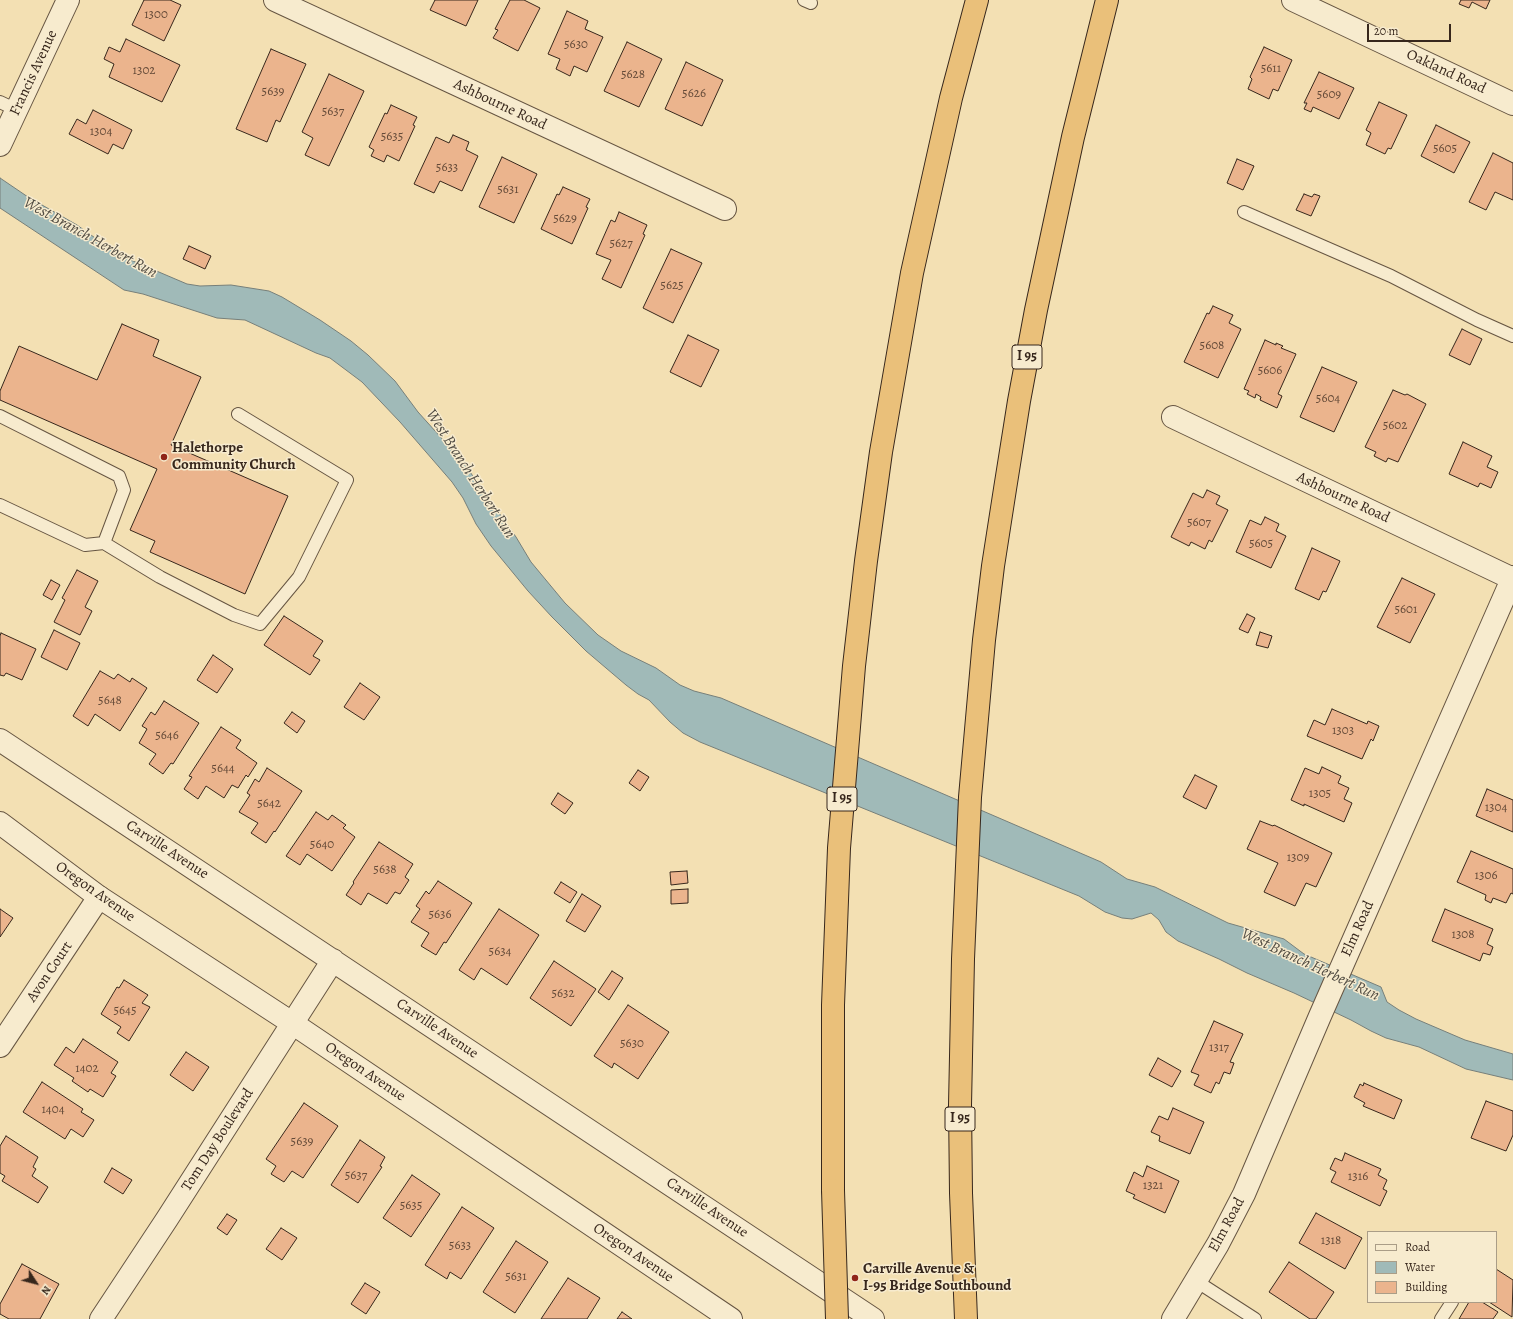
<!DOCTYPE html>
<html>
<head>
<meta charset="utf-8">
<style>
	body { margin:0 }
	#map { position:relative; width:1513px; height:1319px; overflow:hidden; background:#f3e0b3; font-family:Alegreya,serif }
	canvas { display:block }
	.legend { position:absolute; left:1367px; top:1231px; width:130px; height:72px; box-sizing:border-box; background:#f7ebce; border:1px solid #aa9d87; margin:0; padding:5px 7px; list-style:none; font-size:12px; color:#37271c }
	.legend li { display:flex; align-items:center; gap:8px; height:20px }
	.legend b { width:20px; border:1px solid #aa9d87 }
	.north { position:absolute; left:16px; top:1263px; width:40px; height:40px; -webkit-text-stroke:3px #f7ebce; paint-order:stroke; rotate:126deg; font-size:11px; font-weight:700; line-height:16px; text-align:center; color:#37271c }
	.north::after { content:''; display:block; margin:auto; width:14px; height:18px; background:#37271c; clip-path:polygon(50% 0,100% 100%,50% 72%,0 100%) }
	.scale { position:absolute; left:1367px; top:24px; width:84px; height:18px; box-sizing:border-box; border:2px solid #37271c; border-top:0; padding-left:5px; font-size:12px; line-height:14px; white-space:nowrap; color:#37271c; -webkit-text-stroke:3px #f7ebce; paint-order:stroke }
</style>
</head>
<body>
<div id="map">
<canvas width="1513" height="1319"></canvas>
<ul class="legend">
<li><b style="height:5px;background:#f7ebce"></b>Road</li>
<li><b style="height:11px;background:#a0bab8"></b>Water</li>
<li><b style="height:11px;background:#ebb48d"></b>Building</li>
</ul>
<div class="north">N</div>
<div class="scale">20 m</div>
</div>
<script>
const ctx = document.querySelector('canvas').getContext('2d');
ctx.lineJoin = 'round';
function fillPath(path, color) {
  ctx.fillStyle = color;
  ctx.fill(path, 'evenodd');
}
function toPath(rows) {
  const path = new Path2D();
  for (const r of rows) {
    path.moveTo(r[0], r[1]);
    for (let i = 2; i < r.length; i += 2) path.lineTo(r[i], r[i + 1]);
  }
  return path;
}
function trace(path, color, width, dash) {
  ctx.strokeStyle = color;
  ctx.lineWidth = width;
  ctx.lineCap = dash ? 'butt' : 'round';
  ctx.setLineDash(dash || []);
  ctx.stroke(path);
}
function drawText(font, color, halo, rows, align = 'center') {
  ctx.font = font + ' Alegreya,serif';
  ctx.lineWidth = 3;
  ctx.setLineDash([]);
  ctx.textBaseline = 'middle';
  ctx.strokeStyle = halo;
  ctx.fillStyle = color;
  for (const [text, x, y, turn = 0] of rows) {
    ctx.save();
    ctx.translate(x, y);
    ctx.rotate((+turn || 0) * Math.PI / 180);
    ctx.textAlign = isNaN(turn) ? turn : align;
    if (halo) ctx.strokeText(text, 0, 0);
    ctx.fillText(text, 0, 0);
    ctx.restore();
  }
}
const water = toPath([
	[0,178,28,197,77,225,119,255,187,284,200,286,231,285,269,291,282,297,320,320,351,341,368,355,395,381,418,412,463,462,516,537,531,562,565,603,598,635,621,651,656,668,680,685,694,691,721,698,1101,862,1127,879,1155,887,1228,923,1284,939,1304,954,1381,987,1387,1002,1399,1010,1416,1019,1465,1040,1513,1054,1513,1080,1466,1069,1419,1047,1386,1038,1371,1031,1351,1020,1294,993,1247,973,1219,959,1178,941,1166,932,1159,920,1151,913,1132,919,1122,918,1105,912,1079,896,700,742,683,733,670,722,649,700,638,694,626,685,586,651,552,617,528,591,491,546,476,524,463,498,452,482,400,422,362,382,330,358,316,353,245,320,217,318,143,294,124,290,0,208,0,178]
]);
const building = toPath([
	[144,0,170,0,181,5,164,41,132,25,144,0],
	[435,0,478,0,466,26,430,10,435,0],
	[510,0,524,0,540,8,518,51,493,38,498,30,495,29,510,0],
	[1461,0,1490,0,1486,9,1472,2,1469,8,1459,4,1461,0],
	[567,11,588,21,585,29,603,37,587,72,574,66,570,76,556,69,560,59,548,54,567,11],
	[126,39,180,65,162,102,109,77,114,64,104,59,109,47,120,52,126,39],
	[627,42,662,59,639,107,604,91,627,42],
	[1264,47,1292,60,1278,91,1273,89,1269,99,1248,89,1252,79,1250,77,1264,47],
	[271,49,306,64,280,122,276,120,267,142,236,129,271,49],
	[686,62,723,80,702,126,665,109,686,62],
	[1319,72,1354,88,1339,119,1313,107,1311,112,1304,109,1307,103,1304,103,1319,72],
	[329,74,364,91,329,166,305,155,313,138,302,132,329,74],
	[1379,102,1407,115,1391,149,1388,148,1385,154,1366,145,1371,133,1366,130,1379,102],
	[391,105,417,117,413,125,415,126,399,161,387,155,384,162,371,156,374,150,369,147,385,113,387,114,391,105],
	[93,110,132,130,123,149,113,144,108,154,69,134,77,119,86,124,93,110],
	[1436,125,1470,142,1454,173,1421,156,1436,125],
	[453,135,469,142,466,150,478,156,462,191,440,181,434,193,414,184,436,137,449,143,453,135],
	[1493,153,1513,163,1513,200,1495,192,1486,210,1469,202,1493,153],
	[502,157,537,174,514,223,479,207,502,157],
	[1237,159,1254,166,1243,190,1227,183,1237,159],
	[563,187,590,199,586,207,588,208,572,244,541,229,557,194,559,195,563,187],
	[1304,194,1312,197,1314,194,1320,196,1311,216,1296,210,1304,194],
	[619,212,647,225,643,234,645,235,621,288,602,279,611,260,596,254,611,220,615,222,619,212],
	[189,246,211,256,205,269,183,259,189,246],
	[671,249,702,263,673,323,643,308,671,249],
	[1213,306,1233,315,1229,323,1241,329,1218,378,1184,362,1207,313,1209,314,1213,306],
	[122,324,159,340,153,356,201,377,171,445,288,496,245,594,150,552,155,541,130,530,157,469,0,400,0,391,19,346,97,380,122,324],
	[1462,329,1482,339,1470,365,1449,355,1462,329],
	[688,335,719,350,701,387,670,372,688,335],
	[1265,340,1276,345,1276,343,1283,346,1281,348,1296,354,1278,394,1282,396,1277,408,1260,400,1261,397,1256,394,1255,398,1247,394,1249,391,1244,389,1265,340],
	[1322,367,1357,382,1334,432,1300,417,1322,367],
	[1393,390,1405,395,1407,394,1426,404,1398,462,1388,458,1386,462,1374,456,1376,452,1365,447,1393,390],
	[1463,442,1492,456,1487,467,1498,472,1491,488,1480,483,1478,487,1449,474,1463,442],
	[1207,490,1220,496,1216,504,1228,510,1212,542,1209,540,1205,549,1191,542,1189,546,1171,537,1193,493,1203,498,1207,490],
	[1265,517,1279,524,1276,531,1286,536,1271,568,1236,552,1250,520,1261,525,1265,517],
	[1312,548,1340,561,1326,592,1323,591,1319,600,1295,589,1312,548],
	[77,570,98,581,85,607,92,611,80,635,54,622,65,600,62,598,77,570],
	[1402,578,1435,594,1410,643,1377,627,1402,578],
	[51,580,60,585,52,600,43,595,51,580],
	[1247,614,1255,618,1248,633,1239,629,1247,614],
	[284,616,323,641,313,656,320,660,310,675,264,645,284,616],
	[54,630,80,643,67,670,41,657,54,630],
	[1260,632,1272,636,1268,648,1256,645,1260,632],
	[1,633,36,649,22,680,6,673,4,676,0,675,0,636,1,633],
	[213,655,233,669,217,693,197,680,213,655],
	[100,671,114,679,118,674,130,682,132,678,147,688,120,731,95,714,88,726,73,716,100,671],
	[360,683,380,697,364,720,344,707,360,683],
	[164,701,199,723,173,764,171,763,163,774,149,764,156,754,139,743,147,729,142,726,151,712,155,715,164,701],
	[1332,709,1367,724,1368,721,1379,726,1373,741,1371,739,1362,759,1307,736,1314,720,1325,725,1332,709],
	[292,712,305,721,297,733,284,723,292,712],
	[221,727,241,740,236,748,257,763,248,777,246,775,238,788,232,785,224,798,206,786,198,799,184,789,192,777,189,776,221,727],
	[1322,767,1341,776,1338,783,1349,788,1344,799,1352,803,1344,822,1304,804,1304,806,1291,800,1305,768,1319,774,1322,767],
	[267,768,302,791,275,832,274,831,266,843,251,833,258,823,239,812,250,795,247,793,255,779,259,782,267,768],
	[638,770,649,777,640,791,629,783,638,770],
	[1195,775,1217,786,1206,809,1183,797,1195,775],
	[1487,789,1513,800,1513,832,1476,816,1487,789],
	[558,793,573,803,565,814,551,804,558,793],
	[316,812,328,820,332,815,346,825,343,828,355,837,332,871,307,854,300,865,286,856,316,812],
	[1260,821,1273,826,1274,825,1332,853,1316,887,1306,883,1295,906,1264,892,1278,863,1247,849,1260,821],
	[379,842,413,864,405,877,409,880,400,894,395,892,387,904,368,893,361,905,346,895,354,883,353,882,379,842],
	[1471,851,1513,869,1513,894,1511,893,1506,903,1493,898,1491,903,1485,900,1486,895,1457,882,1471,851],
	[687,871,688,883,671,885,670,872,687,871],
	[438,881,472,903,446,943,444,942,436,955,421,946,429,933,411,922,420,909,416,906,426,891,429,894,438,881],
	[561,882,577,892,570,903,554,893,561,882],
	[688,889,688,903,671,904,671,890,688,889],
	[582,894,601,906,585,932,566,921,582,894],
	[0,909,13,918,0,937,0,909],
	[499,909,539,935,507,985,481,968,474,980,459,970,499,909],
	[1445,909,1493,929,1487,944,1493,947,1490,955,1483,953,1480,961,1432,941,1445,909],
	[554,961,596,989,571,1026,530,998,554,961],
	[612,971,623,978,609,1000,598,992,612,971],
	[124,980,148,995,142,1003,150,1007,129,1041,117,1033,121,1027,101,1014,117,987,119,988,124,980],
	[628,1005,669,1032,638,1079,614,1063,612,1068,594,1056,628,1005],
	[1214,1021,1243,1034,1230,1062,1234,1063,1230,1074,1224,1072,1219,1084,1216,1082,1211,1093,1194,1085,1199,1075,1191,1072,1214,1021],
	[83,1039,118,1062,111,1073,116,1076,103,1097,90,1089,88,1092,72,1081,74,1078,54,1065,66,1047,74,1053,83,1039],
	[186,1052,209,1067,193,1091,170,1075,186,1052],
	[1158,1058,1181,1071,1172,1087,1149,1075,1158,1058],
	[42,1082,83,1109,81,1112,94,1120,83,1137,71,1129,65,1139,23,1112,42,1082],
	[1364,1083,1402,1100,1394,1119,1363,1106,1365,1103,1354,1097,1360,1084,1363,1086,1364,1083],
	[1486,1101,1513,1111,1513,1135,1506,1151,1471,1138,1486,1101],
	[304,1103,338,1126,303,1178,292,1171,284,1182,271,1174,276,1166,266,1159,304,1103],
	[1173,1108,1204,1122,1190,1154,1159,1141,1160,1136,1151,1132,1159,1116,1168,1120,1173,1108],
	[6,1136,38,1157,33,1167,36,1169,32,1176,48,1187,38,1203,2,1181,5,1176,0,1173,0,1146,6,1136],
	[360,1140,385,1157,380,1166,382,1167,358,1203,331,1185,360,1140],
	[1345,1153,1381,1169,1378,1175,1387,1180,1383,1189,1387,1191,1380,1206,1331,1182,1336,1172,1330,1169,1335,1158,1342,1161,1345,1153],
	[1147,1166,1179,1181,1165,1213,1133,1198,1135,1195,1126,1191,1134,1172,1143,1177,1147,1166],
	[112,1168,132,1180,123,1194,104,1182,112,1168],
	[412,1175,440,1194,411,1237,383,1218,412,1175],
	[462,1207,494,1228,461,1279,450,1272,447,1279,425,1265,462,1207],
	[1316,1213,1362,1238,1345,1269,1299,1243,1316,1213],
	[227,1214,237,1220,227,1235,217,1228,227,1214],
	[281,1228,297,1238,282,1260,266,1249,281,1228],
	[516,1241,548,1262,515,1313,483,1292,516,1241],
	[1289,1262,1334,1292,1316,1319,1310,1319,1269,1292,1289,1262],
	[22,1264,59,1284,40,1319,9,1319,0,1314,0,1304,22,1264],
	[1496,1269,1513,1280,1512,1317,1489,1302,1496,1302,1496,1269],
	[568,1278,600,1298,587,1319,541,1319,568,1278],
	[365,1283,380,1292,366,1314,351,1304,365,1283],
	[1469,1302,1482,1302,1498,1312,1493,1319,1459,1319,1469,1302],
	[622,1312,632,1319,617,1319,622,1312]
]);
const service = toPath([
	[804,0,811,3],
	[0,102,17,110],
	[1244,212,1391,276,1477,320,1513,336],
	[0,416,119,476,124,490,104,543,85,545,0,505],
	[104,543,160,577,234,615,260,624,299,577,347,480,238,414],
	[1196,1281,1255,1319],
	[1441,1319,1452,1302]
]);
const minor = toPath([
	[275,0,725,209],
	[1293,0,1513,104],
	[1173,417,1513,579],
	[0,1046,99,897],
	[1173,1319,1218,1244,1244,1194,1320,1016,1513,577]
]);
const tertiary = toPath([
	[0,145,68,0],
	[0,740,873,1319],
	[0,823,99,897,292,1023,731,1319],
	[101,1319,167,1219,333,960]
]);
const motorway = toPath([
	[833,1190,833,1005,839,848,854,666,866,561,881,452,912,273,951,98,977,0],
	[966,1319,961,1193,960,1105,963,959,970,797,984,640,993,566,1005,489,1019,401,1036,310,1073,137,1107,0]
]);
const motorwayBridge = toPath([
	[833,1190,837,1319]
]);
const markers = [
	[164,457,4,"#8f2418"],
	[855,1278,4,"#8f2418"]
];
const numberNames = [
	["1300",156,15],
	["5630",576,45],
	["5611",1271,69],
	["1302",144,71],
	["5628",633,75],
	["5639",273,92],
	["5626",694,94],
	["5609",1329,95],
	["5637",333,112],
	["1304",101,132],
	["5635",392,137],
	["5605",1445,149],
	["5633",447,168],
	["5631",508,190],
	["5629",565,219],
	["5627",621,244],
	["5625",672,286],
	["5608",1212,346],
	["5606",1270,371],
	["5604",1328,399],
	["5602",1395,426],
	["5607",1199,523],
	["5605",1261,544],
	["5601",1406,610],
	["5648",110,701],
	["1303",1343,731],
	["5646",167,736],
	["5644",223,769],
	["1305",1320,794],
	["5642",269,804],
	["1304",1496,808],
	["5640",322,845],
	["1309",1298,858],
	["5638",385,870],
	["1306",1486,876],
	["5636",440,915],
	["1308",1463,935],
	["5634",500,952],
	["5632",563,994],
	["5645",125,1011],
	["5630",632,1044],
	["1317",1219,1048],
	["1402",87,1069],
	["1404",53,1110],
	["5639",302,1142],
	["5637",356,1176],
	["1316",1358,1177],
	["1321",1153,1186],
	["5635",411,1206],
	["1318",1331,1241],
	["5633",460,1246],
	["5631",516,1277]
];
const shields = [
	[1027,357,30],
	[842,799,30],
	[960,1119,30]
];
const shieldNames = [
	["I 95",1027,357],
	["I 95",842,799],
	["I 95",960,1119]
];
const streetNames = [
	["Oakland Road",1446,72,25],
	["Francis Avenue",34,73,-65],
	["Ashbourne Road",500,105,25],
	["Ashbourne Road",1343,498,25],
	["Carville Avenue",167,850,33],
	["Oregon Avenue",95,892,35],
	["Elm Road",1358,929,-66],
	["Avon Court",50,972,-56],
	["Carville Avenue",437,1029,34],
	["Oregon Avenue",365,1072,34],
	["Tom Day Boulevard",218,1140,-57],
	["Carville Avenue",707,1208,34],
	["Elm Road",1227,1225,-62],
	["Oregon Avenue",633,1253,34]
];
const poiNames = [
	["Halethorpe",172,448],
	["Community Church",172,465],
	["Carville Avenue &",863,1269],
	["I-95 Bridge Southbound",863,1286]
];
const waterNames = [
	["West Branch Herbert Run",90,238,29],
	["West Branch Herbert Run",470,474,57],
	["West Branch Herbert Run",1310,965,25]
];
fillPath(water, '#a0bab8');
trace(water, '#767f7a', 1);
fillPath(building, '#ebb48d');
trace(building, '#37271c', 1);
trace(service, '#665542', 14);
trace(minor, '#665542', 24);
trace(tertiary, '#665542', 24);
trace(motorway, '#37271c', 24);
trace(service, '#f7ebce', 12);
trace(minor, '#f7ebce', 22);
trace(tertiary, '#f7ebce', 22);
trace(motorway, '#eac07a', 22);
trace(motorwayBridge, '#37271c', 24, []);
trace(motorwayBridge, '#eac07a', 22);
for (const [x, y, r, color] of markers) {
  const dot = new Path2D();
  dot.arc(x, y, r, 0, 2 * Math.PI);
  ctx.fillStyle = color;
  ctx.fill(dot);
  trace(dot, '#f7ebce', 1.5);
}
drawText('13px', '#644a38', null, numberNames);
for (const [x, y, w] of shields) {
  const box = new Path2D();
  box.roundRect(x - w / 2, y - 12, w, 24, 3);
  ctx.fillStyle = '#f7ebce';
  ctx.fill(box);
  trace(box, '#37271c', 1);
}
drawText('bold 14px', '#37271c', null, shieldNames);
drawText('15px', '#37271c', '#f7ebce', streetNames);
drawText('bold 15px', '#37271c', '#f7ebce', poiNames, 'left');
drawText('italic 16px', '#514c43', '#f7ebce', waterNames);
</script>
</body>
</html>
